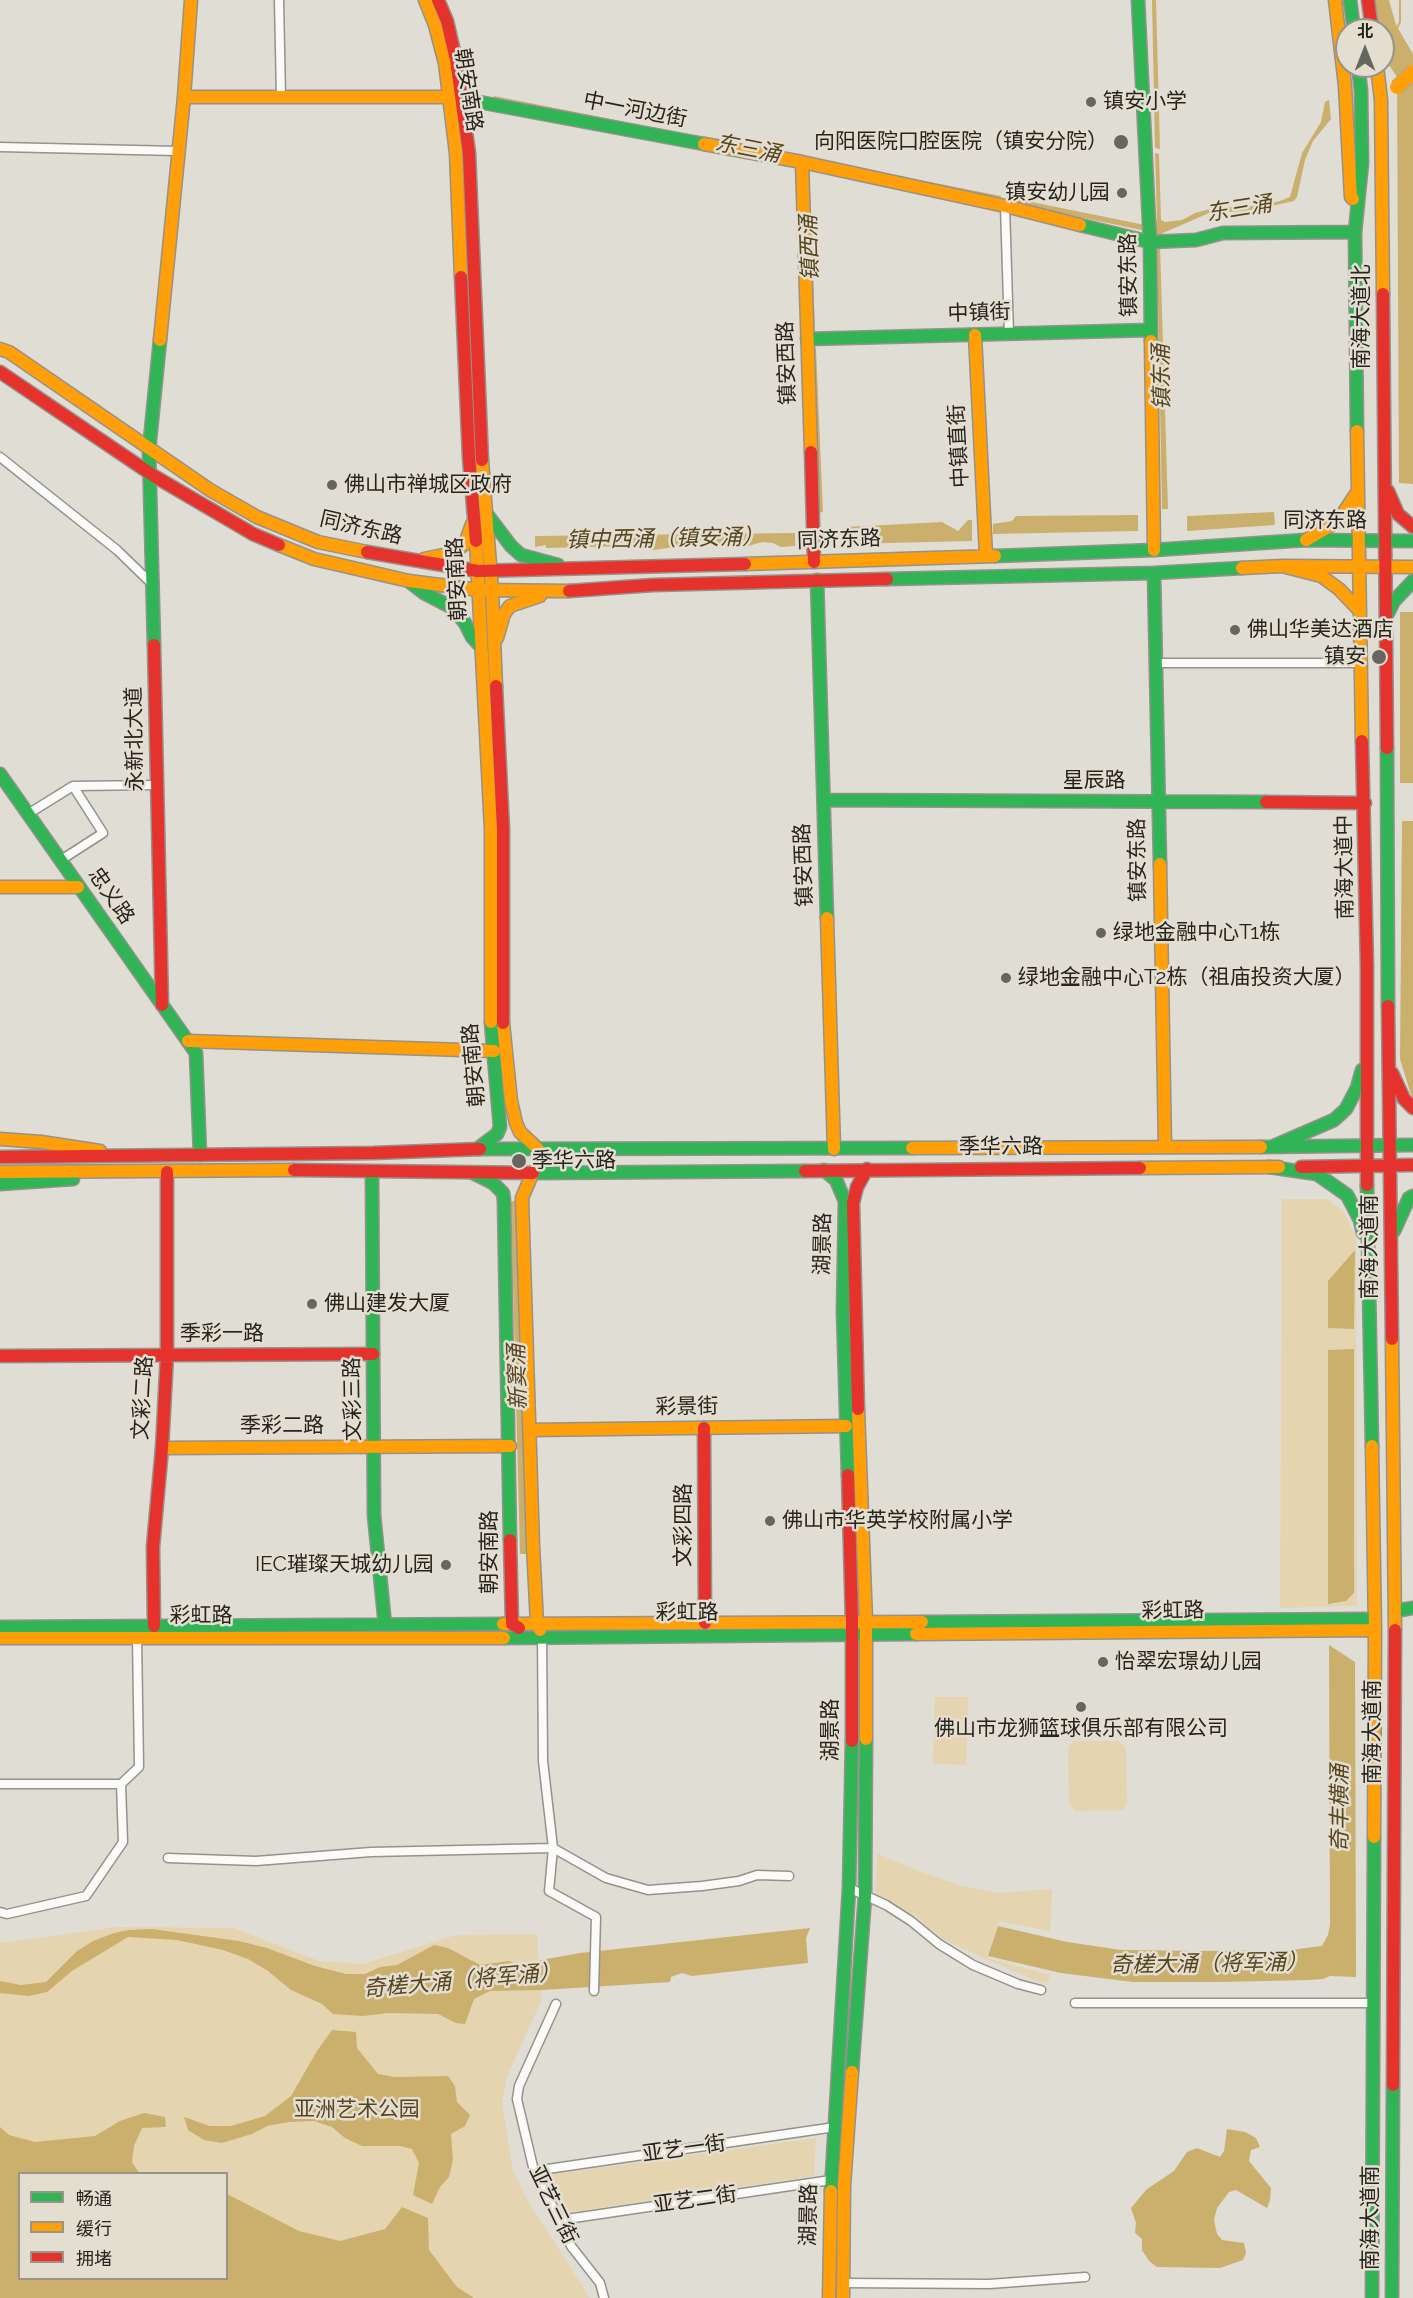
<!DOCTYPE html>
<html>
<head>
<meta charset="utf-8">
<style>
	body { margin:0 }
	#map { position:relative; width:1413px; height:2298px; overflow:hidden; background:#e0ddd5; font-family:Raleway,"Noto Sans SC",sans-serif }
	canvas { display:block }
	.legend { position:absolute; left:18px; top:2172px; width:210px; height:108px; box-sizing:border-box; background:#e4ded1; border:2px solid #98948a; margin:0; padding:8px 10px; list-style:none; font-size:18px; color:#26241f }
	.legend li { display:flex; align-items:center; gap:12px; height:30px }
	.legend b { width:30px; border:2px solid #98948a }
	.north { position:absolute; left:1335px; top:18px; width:60px; height:60px; box-sizing:border-box; background:#e4ded1; border:2px solid #98948a; border-radius:50%; rotate:0deg; font-size:16px; font-weight:700; line-height:24px; text-align:center; color:#26241f }
	.north::after { content:''; display:block; margin:auto; width:21px; height:27px; background:#67655f; clip-path:polygon(50% 0,100% 100%,50% 72%,0 100%) }
</style>
</head>
<body>
<div id="map">
<canvas width="1413" height="2298"></canvas>
<ul class="legend">
<li><b style="height:8px;background:#30b455"></b>畅通</li>
<li><b style="height:8px;background:#ff9f0a"></b>缓行</li>
<li><b style="height:8px;background:#e5322d"></b>拥堵</li>
</ul>
<div class="north">北</div>
</div>
<script>
const ctx = document.querySelector('canvas').getContext('2d');
ctx.lineJoin = 'round';
function fillPath(path, color) {
  ctx.fillStyle = color;
  ctx.fill(path, 'evenodd');
}
function toPath(rows) {
  const path = new Path2D();
  for (const r of rows) {
    path.moveTo(r[0], r[1]);
    for (let i = 2; i < r.length; i += 2) path.lineTo(r[i], r[i + 1]);
  }
  return path;
}
function trace(path, color, width, dash) {
  ctx.strokeStyle = color;
  ctx.lineWidth = width;
  ctx.lineCap = dash ? 'butt' : 'round';
  ctx.setLineDash(dash || []);
  ctx.stroke(path);
}
function drawText(font, color, halo, rows, align = 'center') {
  ctx.font = font + ' Raleway,"Noto Sans SC",sans-serif';
  ctx.lineWidth = 5;
  ctx.setLineDash([]);
  ctx.textBaseline = 'middle';
  ctx.strokeStyle = halo;
  ctx.fillStyle = color;
  for (const [text, x, y, turn = 0] of rows) {
    ctx.save();
    ctx.translate(x, y);
    ctx.rotate((+turn || 0) * Math.PI / 180);
    ctx.textAlign = isNaN(turn) ? turn : align;
    if (halo) ctx.strokeText(text, 0, 0);
    ctx.fillText(text, 0, 0);
    ctx.restore();
  }
}
const green = toPath([
	[1282,1199,1327,1199,1343,1211,1356,1236,1357,1606,1280,1608],
	[935,1697,968,1697,966,1765,933,1764],
	[1075,1741,1119,1741,1126,1749,1127,1804,1123,1810,1075,1811,1069,1804,1068,1747],
	[877,1853,903,1865,958,1885,998,1893,1052,1889,1050,1931,999,1921,987,1958,1050,1975,1047,1985,983,1958,943,1939,915,1915,875,1894],
	[118,1927,234,1928,319,1961,363,1964,456,1935,537,1934,541,2001,507,2077,502,2103,513,2170,525,2196,590,2298,0,2298,0,1943],
	[20,2174,226,2174,226,2278,20,2278],
	[816,2138,814,2176,565,2213,546,2175]
]);
const water = toPath([
	[1152,0,1156,0,1160,149,1155,148],
	[1369,0,1389,0,1396,25,1413,54,1413,484,1399,483,1397,77,1383,56,1383,30,1375,30],
	[494,96,1001,196,1001,201,493,102],
	[1329,100,1331,119,1313,141,1305,160,1297,197,1294,201,1249,211,1228,212,1216,210,1163,233,1160,241,1157,241,1154,225,1157,220,1155,153,1159,154,1161,220,1165,222,1182,220,1195,213,1214,208,1256,206,1280,201,1290,197,1302,153,1321,122,1325,102],
	[804,164,809,166,815,332,810,332],
	[1012,198,1145,225,1146,231,1012,203],
	[1157,245,1160,245,1168,509,1162,509],
	[816,348,823,512,818,513,811,349],
	[1274,512,1275,525,1187,531,1187,516],
	[1138,515,1138,531,993,534,993,524,1012,521,1016,516],
	[968,520,972,520,972,541,847,544,846,527,942,522,958,531],
	[795,533,795,546,781,547,773,543,762,542,745,547,725,547,702,540,681,546,654,550,631,546,546,548,546,545,535,547,535,536],
	[1400,612,1413,612,1413,783,1400,783],
	[1402,821,1413,821,1413,1101,1400,1059],
	[516,1200,526,1554,520,1554,511,1202],
	[1355,1250,1354,1329,1328,1328,1328,1281],
	[1354,1349,1354,1593,1346,1601,1328,1604,1328,1350],
	[1329,1645,1355,1662,1356,1977,1330,1976,1323,1979,1308,1980,1220,1982,1133,1982,1061,1973,988,1956,998,1926,1067,1942,1121,1950,1201,1951,1290,1950,1322,1946,1328,1935,1330,1925],
	[810,1928,806,1938,808,1963,692,1976,682,1973,671,1977,670,1982,542,1990,490,1991,474,1999,465,2024,456,2023,438,2014,388,2013,363,2016,333,2014,322,2004,291,1990,268,1971,248,1959,223,1950,177,1940,128,1937,72,1971,47,1992,29,1996,0,1993,0,1981,21,1985,46,1982,77,1951,93,1941,114,1933,129,1930,152,1929,239,1941,267,1948,315,1966,346,1974,365,1974,380,1967,397,1965,434,1945,448,1948,480,1965,509,1961,524,1968,541,1960,580,1953],
	[332,2030,356,2032,357,2048,378,2074,395,2077,448,2076,455,2086,457,2102,470,2115,465,2126,451,2134,453,2160,449,2177,440,2187,432,2204,413,2195,419,2163,412,2149,400,2146,362,2146,345,2138,332,2127,314,2121,289,2122,267,2126,252,2134,222,2143,204,2140,188,2130,184,2117,210,2126,231,2126,265,2116,291,2096,317,2051],
	[144,2113,165,2117,166,2127,142,2128,134,2146,132,2162,139,2173,20,2174,20,2278,226,2278,227,2194,299,2231,340,2241,385,2229,402,2207,428,2218,429,2250,457,2287,474,2298,0,2298,0,2127,9,2135,35,2142,95,2136,120,2121],
	[1227,2129,1245,2132,1256,2138,1260,2147,1251,2150,1249,2161,1271,2188,1270,2200,1267,2208,1236,2190,1229,2192,1217,2208,1214,2220,1217,2234,1222,2240,1244,2243,1246,2253,1243,2260,1220,2268,1157,2267,1149,2261,1142,2250,1142,2239,1135,2233,1136,2223,1131,2208,1147,2189,1174,2171,1187,2152,1197,2148,1220,2157,1224,2151]
]);
const stream = toPath([
	[1397,28,1400,22,1400,0]
]);
const street = toPath([
	[279,0,281,97],
	[0,147,178,151],
	[1005,206,1009,334],
	[0,457,117,550,152,584],
	[1156,663,1361,663],
	[28,814,73,786,157,785],
	[61,860,103,833,73,786],
	[542,1635,543,1761,553,1848,549,1891,596,1917,594,1991],
	[0,1784,121,1784],
	[168,1858,256,1861,371,1852,553,1848,606,1878,648,1890,702,1886,739,1881,757,1875,789,1876],
	[849,1888,886,1905,911,1921,939,1944,973,1965,1018,1984,1041,1990],
	[0,1912,7,1914,86,1896,123,1842,121,1784,139,1767,137,1637],
	[1075,2003,1372,2003],
	[556,2004,519,2086,517,2099,534,2171,560,2220,571,2246,600,2283,604,2298],
	[534,2171,835,2127],
	[560,2220,831,2180],
	[843,2283,989,2284,1085,2277]
]);
const fast = toPath([
	[1138,0,1150,242,1151,341],
	[1350,0,1354,30],
	[463,99,704,144],
	[1080,225,1150,242,1196,240,1223,233,1355,232],
	[807,339,1151,330],
	[1357,431,1355,232,1362,163,1361,90,1358,66],
	[486,513,511,546,521,555,558,565],
	[995,556,1154,550,1306,540,1413,541],
	[1154,573,1160,864],
	[887,579,1154,573,1242,568],
	[817,580,827,918],
	[410,582,424,593,453,608,465,623,472,637,482,648],
	[1388,613,1394,601,1413,581],
	[154,645,149,450,160,340],
	[1387,748,1388,1006],
	[0,774,196,1053,200,1155],
	[824,800,1266,802],
	[1274,1146,1334,1120,1346,1109,1357,1088,1362,1070],
	[1261,1147,1413,1145],
	[477,1149,497,1134,500,1127,491,1022],
	[480,1149,912,1148],
	[1269,1167,1317,1174,1347,1195,1360,1220,1363,1233],
	[824,1170,836,1180,845,1201,843,1311,848,1475],
	[372,1172,374,1515,385,1625],
	[473,1173,493,1183,503,1193,504,1201,510,1540],
	[533,1173,805,1171],
	[0,1184,73,1179],
	[1367,1185,1372,1446],
	[1394,1231,1409,1198,1413,1196],
	[1395,1611,1413,1608],
	[922,1622,1374,1619],
	[0,1627,503,1624],
	[504,1638,916,1634],
	[852,2072,865,1896,866,1739],
	[831,2191,849,1888,852,1741],
	[1372,2298,1374,1837],
	[1392,2298,1393,2085]
]);
const slow = toPath([
	[425,0,435,25,445,63,456,153,461,277],
	[1335,0,1345,86,1351,197,1353,199],
	[1377,66,1381,100,1383,294],
	[184,97,450,97],
	[704,144,802,162,1005,206,1080,225],
	[802,162,811,452],
	[975,335,986,556],
	[160,340,184,97,191,0],
	[1151,341,1154,550],
	[0,349,9,352,210,490,257,517,318,542,367,552],
	[1357,431,1362,741],
	[482,460,492,591,496,686],
	[1306,540,1338,521,1358,491],
	[476,541,491,829,491,1022],
	[279,545,314,559,409,581,479,590,569,591],
	[424,559,453,553,465,544,472,524],
	[745,564,995,556],
	[1282,566,1321,576,1339,589,1360,611],
	[1242,568,1282,566,1413,567],
	[497,638,504,614,510,606,540,596],
	[1160,864,1165,1147],
	[0,887,78,887],
	[827,918,834,1149],
	[503,1023,511,1101,516,1123,520,1132,538,1149],
	[188,1041,494,1051],
	[0,1139,41,1142,100,1151],
	[912,1148,1261,1147],
	[1140,1168,1279,1167],
	[0,1172,294,1170],
	[533,1172,522,1198,533,1546,537,1623,540,1630],
	[1392,1339,1395,1630],
	[858,1409,866,1621,866,1739],
	[529,1430,846,1426],
	[1372,1446,1375,1630,1374,1837],
	[162,1448,510,1446],
	[503,1624,922,1622],
	[916,1634,1375,1630],
	[0,1638,504,1638],
	[829,2298,831,2191],
	[843,2298,844,2186,852,2072]
]);
const jam = toPath([
	[438,0,447,21,456,60,469,153,482,460],
	[1368,0,1372,30],
	[461,277,469,458,476,541],
	[1383,294,1387,748],
	[0,372,154,476,253,534,279,545],
	[811,452,814,562],
	[1388,491,1398,514,1413,527],
	[367,552,478,571,745,564],
	[569,591,653,585,887,579],
	[154,645,162,1005],
	[496,686,503,829,503,1023],
	[1362,741,1367,968,1367,1185],
	[1266,802,1365,803],
	[1388,1006,1392,1339],
	[1392,1073,1404,1099,1413,1108],
	[0,1157,373,1153,480,1149],
	[1301,1167,1413,1165],
	[294,1170,533,1173],
	[805,1171,1140,1168],
	[0,1356,373,1354],
	[858,1409,853,1203,857,1187,867,1169],
	[704,1428,705,1623],
	[848,1475,852,1622,852,1741],
	[510,1540,512,1624,519,1628],
	[154,1626,153,1547,162,1448,167,1355,167,1172],
	[1393,2085,1395,1630]
]);
const slowBridge = toPath([
	[1397,87,1413,72]
]);
const markers = [
	[1091,102,6,"#67655f"],
	[1121,142,8,"#67655f"],
	[1122,193,6,"#67655f"],
	[332,485,6,"#67655f"],
	[1235,630,6,"#67655f"],
	[1379,657,8,"#67655f"],
	[1101,933,6,"#67655f"],
	[1006,978,6,"#67655f"],
	[519,1161,8,"#67655f"],
	[312,1304,6,"#67655f"],
	[770,1521,6,"#67655f"],
	[446,1565,6,"#67655f"],
	[1103,1662,6,"#67655f"],
	[1081,1707,6,"#67655f"]
];
const streetNames = [
	["朝安南路",468,90,81],
	["中一河边街",635,110,11],
	["镇安东路",1129,275,-91],
	["中镇街",979,313,-2],
	["南海大道北",1362,317,-90],
	["镇安西路",787,363,-92],
	["中镇直街",959,446,-93],
	["同济东路",1325,521],
	["同济东路",361,528,13],
	["同济东路",839,540,-2],
	["朝安南路",457,579,-93],
	["永新北大道",135,739,-91],
	["星辰路",1094,781],
	["镇安东路",1138,860,-91],
	["镇安西路",804,865,-92],
	["南海大道中",1345,867,-91],
	["忠义路",111,896,55],
	["朝安南路",474,1065,-95],
	["季华六路",1001,1147],
	["湖景路",823,1244,-89],
	["南海大道南",1370,1247,-90],
	["季彩一路",222,1334],
	["文彩二路",143,1398,-87],
	["文彩三路",353,1399,-91],
	["彩景街",687,1407,-1],
	["季彩二路",282,1426],
	["文彩四路",684,1525,-90],
	["朝安南路",490,1552,-90],
	["彩虹路",1173,1611,-1],
	["彩虹路",687,1613],
	["彩虹路",201,1616],
	["湖景路",831,1730,-90],
	["南海大道南",1373,1732,-90],
	["亚艺一街",684,2149,-8],
	["亚艺二街",695,2200,-8],
	["亚艺三街",553,2205,64],
	["湖景路",809,2215,-89],
	["南海大道南",1371,2218,-90]
];
const poiNames = [
	["镇安小学",1103,102],
	["向阳医院口腔医院（镇安分院）",1108,142,"right"],
	["镇安幼儿园",1110,193,"right"],
	["佛山市禅城区政府",344,485],
	["佛山华美达酒店",1247,630],
	["镇安",1366,657,"right"],
	["绿地金融中心T1栋",1113,933],
	["绿地金融中心T2栋（祖庙投资大厦）",1018,978],
	["季华六路",532,1161],
	["佛山建发大厦",324,1304],
	["佛山市华英学校附属小学",782,1521],
	["IEC璀璨天城幼儿园",434,1565,"right"],
	["怡翠宏璟幼儿园",1115,1662],
	["佛山市龙狮篮球俱乐部有限公司",1081,1729,"center"]
];
const parkNames = [
	["亚洲艺术公园",357,2110]
];
const waterNames = [
	["东三涌",748,149,11],
	["东三涌",1239,209,-9],
	["镇西涌",810,248,-92],
	["镇东涌",1162,377,-91],
	["镇中西涌（镇安涌）",665,539,-1],
	["新窦涌",518,1377,-92],
	["奇丰横涌",1340,1808,-90],
	["奇槎大涌（将军涌）",1209,1964,-1],
	["奇槎大涌（将军涌）",462,1981,-5]
];
fillPath(green, '#e5d4b0');
fillPath(water, '#cbaf6d');
trace(stream, '#cbaf6d', 2);
trace(street, '#95928c', 11);
trace(fast, '#95928c', 15);
trace(slow, '#95928c', 15);
trace(jam, '#95928c', 15);
trace(street, '#fafaf9', 8);
trace(fast, '#30b455', 12);
trace(slow, '#ff9f0a', 12);
trace(jam, '#e5322d', 12);
trace(slowBridge, '#aea792', 16, []);
trace(slowBridge, '#ff9f0a', 14);
for (const [x, y, r, color] of markers) {
  const dot = new Path2D();
  dot.arc(x, y, r, 0, 2 * Math.PI);
  ctx.fillStyle = color;
  ctx.fill(dot);
  trace(dot, '#e4ded1', 2);
}
drawText('21px', '#26241f', '#e4ded1', streetNames);
drawText('21px', '#26241f', '#e4ded1', poiNames, 'left');
drawText('21px', '#574721', '#e4ded1', parkNames);
drawText('italic 22px', '#56451f', '#e4ded1', waterNames);
</script>
</body>
</html>
